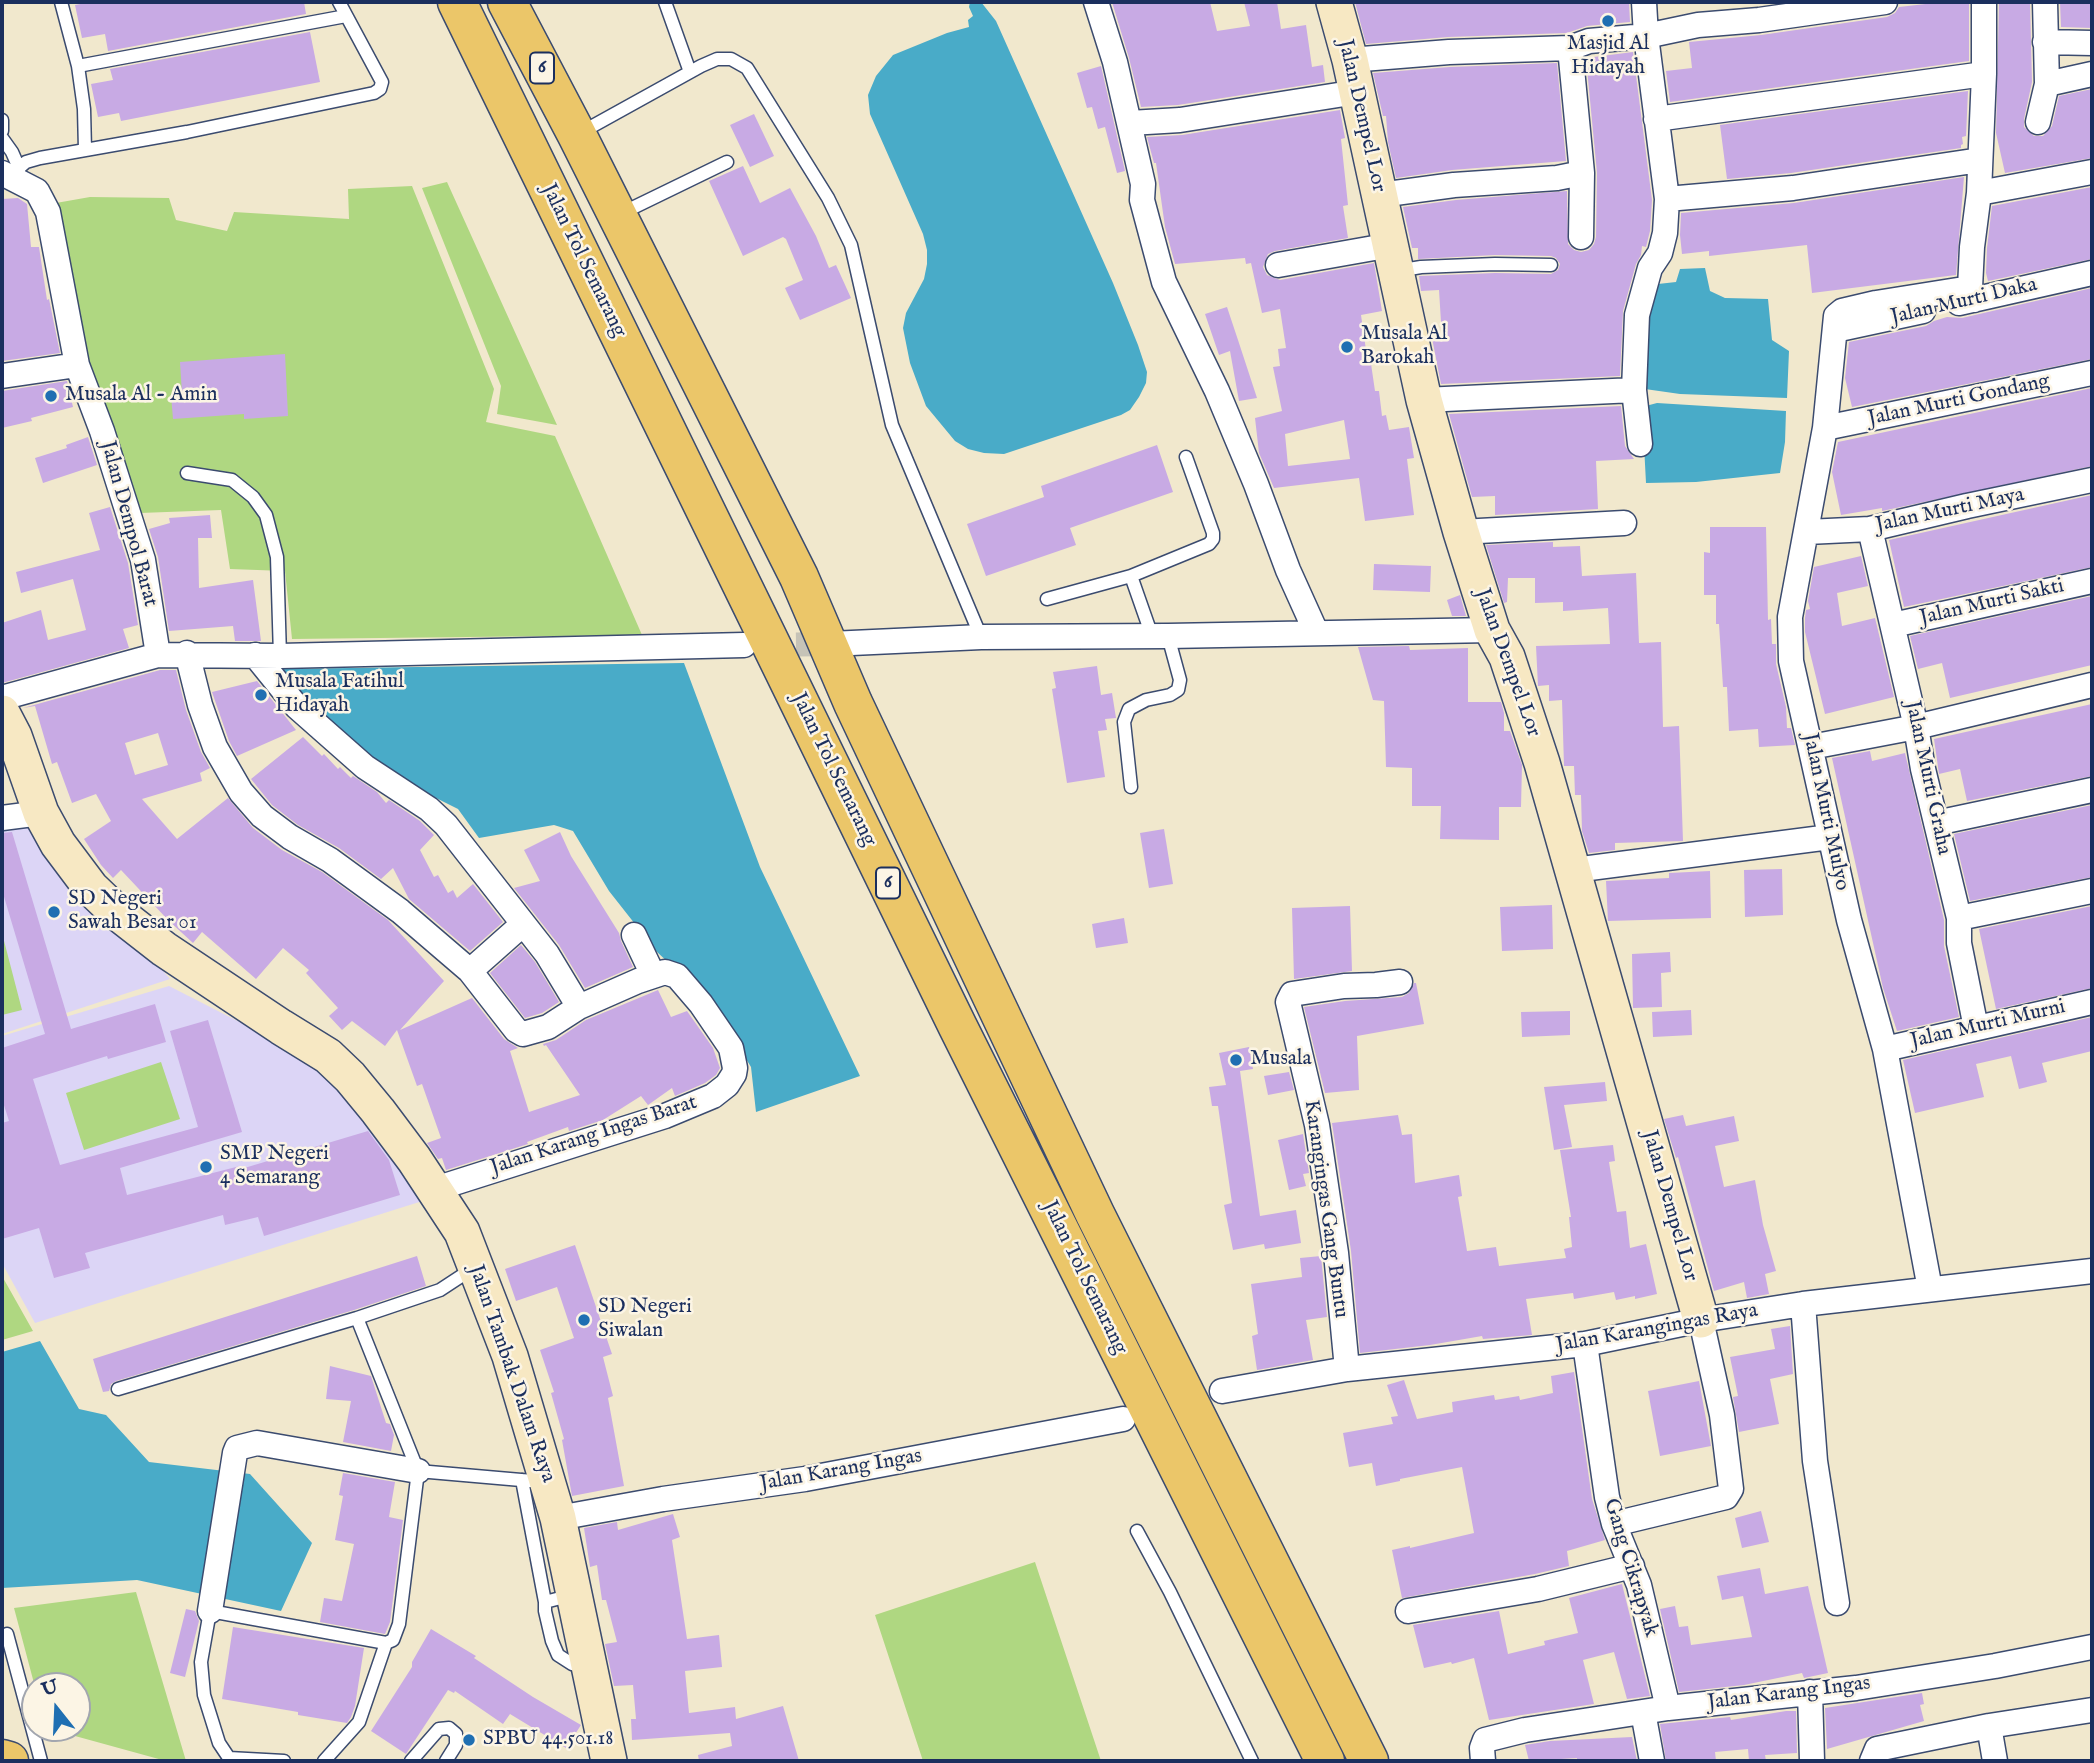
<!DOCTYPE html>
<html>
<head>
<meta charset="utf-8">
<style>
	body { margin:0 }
	#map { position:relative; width:2094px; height:1763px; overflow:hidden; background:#f1e8cd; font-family:"IM FELL English",serif }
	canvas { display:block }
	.frame { position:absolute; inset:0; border:4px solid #1b2f5e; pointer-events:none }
	.north { position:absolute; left:21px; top:1672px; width:70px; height:70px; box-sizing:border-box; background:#fcf5e5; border:2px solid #a2a6af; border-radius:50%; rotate:342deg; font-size:19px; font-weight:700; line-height:28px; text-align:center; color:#1b2f5e }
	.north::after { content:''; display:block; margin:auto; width:24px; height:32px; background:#1f6fb2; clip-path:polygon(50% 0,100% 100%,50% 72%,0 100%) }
</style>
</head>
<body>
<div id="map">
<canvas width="2094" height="1763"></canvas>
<div class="frame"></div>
<div class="north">U</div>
</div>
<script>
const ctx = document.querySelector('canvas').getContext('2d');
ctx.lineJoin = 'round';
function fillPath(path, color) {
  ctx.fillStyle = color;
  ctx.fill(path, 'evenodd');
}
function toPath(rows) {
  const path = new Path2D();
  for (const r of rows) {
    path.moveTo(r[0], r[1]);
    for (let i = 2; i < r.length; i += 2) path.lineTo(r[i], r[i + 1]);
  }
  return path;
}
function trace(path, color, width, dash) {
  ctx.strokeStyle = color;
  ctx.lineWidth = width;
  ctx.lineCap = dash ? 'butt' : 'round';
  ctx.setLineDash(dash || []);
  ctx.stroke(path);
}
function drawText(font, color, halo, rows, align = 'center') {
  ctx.font = font + ' "IM FELL English",serif';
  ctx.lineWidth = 5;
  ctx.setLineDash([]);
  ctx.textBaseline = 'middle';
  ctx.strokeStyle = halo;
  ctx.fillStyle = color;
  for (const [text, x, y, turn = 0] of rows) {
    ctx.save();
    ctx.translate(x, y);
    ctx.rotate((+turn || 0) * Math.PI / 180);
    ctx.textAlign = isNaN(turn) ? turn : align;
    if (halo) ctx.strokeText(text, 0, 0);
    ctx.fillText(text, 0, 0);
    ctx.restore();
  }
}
const built = toPath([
	[25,820,129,931,170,979,2,1034,2,823],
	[169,986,310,1058,390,1136,432,1198,35,1323,2,1263,2,1036]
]);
const green = toPath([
	[447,182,557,425,497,414,501,386,422,188],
	[412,186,494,389,486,422,555,436,642,635,292,639,285,571,230,569,221,510,140,513,105,428,75,310,56,203,90,197,169,198,176,220,227,231,234,212,349,219,348,189],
	[2,933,22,1010,2,1015],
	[161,1062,180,1119,84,1150,66,1093],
	[2,1276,33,1331,2,1340],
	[1035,1562,1101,1761,923,1761,875,1615],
	[136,1592,186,1761,166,1761,46,1728,77,1728,77,1686,35,1687,14,1608]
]);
const water = toPath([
	[970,2,981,2,996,21,1113,283,1138,345,1147,372,1146,383,1139,397,1130,410,1121,415,1004,454,984,453,968,449,955,441,926,406,910,363,903,328,906,313,924,279,927,264,927,250,923,234,870,114,868,95,876,76,893,55,947,33,969,27,968,20,973,16,969,7],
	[1705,268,1710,291,1725,298,1768,299,1772,340,1789,351,1787,398,1680,394,1645,389,1649,285,1676,282,1680,269],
	[1657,403,1786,411,1785,442,1780,473,1696,482,1646,483,1642,407],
	[684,663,760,867,860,1076,756,1112,751,1067,712,1003,657,952,609,891,573,831,554,825,479,838,458,809,366,763,294,695,283,669],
	[40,1341,79,1409,106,1415,149,1462,250,1474,312,1543,281,1611,137,1580,2,1588,2,1352]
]);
const building = toPath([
	[91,2,304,2,306,14,108,51,105,34,82,38,75,5],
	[1112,2,1210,2,1217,31,1250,26,1244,2,1277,2,1281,29,1306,25,1312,67,1323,65,1325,82,1178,105,1141,107,1129,58],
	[1355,2,1629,2,1630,22,1587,26,1567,33,1448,37,1366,44],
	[1943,2,1969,2,1969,61,1670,102,1666,71,1692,68,1689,42,1761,35,1887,17,1895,13,1899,7],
	[1999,2,2030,2,2032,82,2024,119,2024,127,2034,136,2043,136,2052,126,2059,96,2092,89,2092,158,2005,173,1996,133],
	[2060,2,2092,2,2092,28,2061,27],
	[310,32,320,82,121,121,119,113,98,117,91,84,113,80,110,69],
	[1633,52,1652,200,1650,231,1646,247,1642,246,1641,255,1636,264,1623,311,1620,376,1441,384,1432,338,1442,338,1439,290,1421,291,1419,276,1495,273,1551,274,1558,270,1560,264,1556,258,1551,256,1495,255,1418,259,1418,248,1412,248,1403,207,1456,200,1567,191,1568,244,1574,250,1581,252,1589,250,1594,244,1596,237,1597,173,1586,58],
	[1557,63,1566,161,1452,170,1396,178,1388,142,1386,116,1383,116,1373,73,1450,67],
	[1101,66,1125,171,1117,173,1105,127,1098,129,1092,107,1087,108,1077,73],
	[1968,91,1966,136,1962,137,1963,144,1961,145,1961,148,1791,173,1727,179,1720,125],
	[1340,110,1345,138,1341,139,1348,205,1343,206,1348,238,1275,251,1268,254,1263,267,1267,275,1280,280,1374,263,1382,311,1361,315,1367,357,1370,357,1375,391,1379,391,1382,416,1386,415,1389,430,1409,427,1414,458,1407,459,1414,515,1365,521,1359,478,1274,488,1259,453,1255,418,1282,411,1273,367,1280,366,1278,349,1286,348,1280,309,1262,313,1251,263,1246,264,1245,258,1175,264,1165,227,1156,163,1154,163,1147,137,1182,135],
	[1344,420,1350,459,1288,466,1285,434],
	[754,114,774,156,750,167,730,125],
	[743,166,760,203,790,188,816,236,829,268,836,265,851,298,800,320,785,288,803,280,786,239,783,237,743,256,709,181],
	[1964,177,1956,275,1812,293,1807,245,1709,256,1709,251,1682,254,1680,235,1681,213,1794,203],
	[2092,187,2092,259,1988,281,1986,273,1987,248,1992,206],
	[18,198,27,204,31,247,39,247,47,300,49,299,60,353,2,361,2,199],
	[2092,288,2092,359,1852,407,1845,378,1849,342,1926,326,1934,321,1947,317,1962,318],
	[1227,307,1238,340,1257,398,1239,401,1230,351,1219,355,1205,314],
	[285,354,288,416,244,419,244,414,173,419,171,395,182,394,180,362],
	[67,381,73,407,31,418,32,421,2,428,2,391],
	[2092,388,2092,466,1882,511,1882,508,1841,515,1832,472,1838,442],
	[1621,406,1625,446,1634,459,1596,461,1598,509,1495,515,1495,496,1472,497,1449,414],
	[88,437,97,465,43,483,35,458,67,448,66,445],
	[1157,445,1173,492,1070,528,1076,545,986,576,967,524,1044,497,1041,486],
	[2092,495,2092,567,1904,607,1889,540],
	[110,507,128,563,138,625,123,629,129,648,2,683,2,623,41,610,48,640,86,630,73,579,21,593,16,572,100,550,89,513],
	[210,515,212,538,198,538,199,588,253,580,261,641,235,641,233,626,169,631,158,557,149,529,170,523,169,518],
	[1710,527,1766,527,1768,620,1771,619,1772,644,1776,644,1776,664,1786,707,1787,728,1791,728,1795,745,1759,747,1758,729,1729,731,1727,687,1723,687,1719,624,1716,624,1716,595,1704,595,1704,552,1710,553],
	[1553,542,1553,547,1580,546,1582,576,1636,573,1639,643,1661,642,1663,727,1679,726,1683,841,1615,843,1615,850,1589,853,1582,831,1581,795,1575,795,1574,766,1564,766,1562,700,1549,701,1549,685,1538,686,1536,646,1610,644,1608,608,1563,611,1563,602,1535,603,1535,578,1508,578,1507,602,1504,603,1486,545],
	[1861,556,1868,586,1837,593,1842,626,1875,618,1894,697,1825,714,1805,632,1805,618,1806,610,1810,609,1808,601,1814,567],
	[1374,564,1431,566,1430,592,1373,590],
	[1460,595,1466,616,1452,616,1447,600],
	[2092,596,2092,665,1950,698,1942,663,1918,669,1910,636],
	[1409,646,1410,650,1468,648,1468,702,1501,702,1504,713,1504,731,1510,731,1522,765,1521,807,1499,807,1499,840,1440,839,1441,806,1412,806,1412,768,1386,767,1384,701,1373,700,1358,647],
	[1097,666,1101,695,1112,693,1116,718,1105,719,1107,730,1098,731,1105,777,1067,783,1052,689,1056,688,1053,672],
	[160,670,176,670,186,710,201,752,210,768,200,773,202,781,142,799,177,839,228,798,253,828,282,850,322,872,388,920,444,981,400,1030,472,998,504,1039,518,1048,510,1051,529,1112,580,1095,546,1045,544,1046,543,1044,556,1040,586,1020,658,990,671,1017,687,1011,713,1048,720,1068,716,1075,705,1083,675,1096,672,1088,648,1105,641,1096,603,1120,569,1131,568,1127,527,1142,528,1144,446,1170,442,1158,438,1159,427,1143,441,1138,422,1084,417,1086,397,1030,385,1046,352,1021,342,1030,329,1016,338,1008,306,973,309,970,283,948,256,979,202,932,193,943,169,921,121,870,113,878,101,865,84,839,111,821,96,794,72,803,57,762,52,764,35,706,23,708],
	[158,733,168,765,135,775,125,743],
	[257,681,296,730,237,756,229,741,212,692],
	[2092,704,2092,776,1967,801,1960,769,1939,774,1934,739],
	[303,737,322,756,324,754,338,769,340,767,351,778,353,776,377,792,386,803,389,800,420,821,434,835,420,850,434,877,438,875,448,893,453,890,457,898,473,884,503,922,470,951,409,899,393,868,381,879,339,848,298,825,272,805,251,779],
	[1870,751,1872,761,1905,753,1944,920,1944,946,1959,1017,1897,1031,1883,988,1832,758],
	[2092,805,2092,877,1970,901,1954,834],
	[1164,829,1173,884,1149,888,1140,833],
	[12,832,71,1029,155,1004,166,1042,108,1059,107,1056,33,1079,60,1165,198,1127,170,1031,208,1020,242,1132,120,1168,127,1195,240,1166,241,1169,368,1131,389,1160,400,1195,264,1236,258,1217,225,1225,223,1215,85,1253,90,1268,54,1278,39,1228,2,1239,2,1123,9,1121,2,1099,2,1048,45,1034,2,890,2,833],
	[560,832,571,856,619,933,621,941,633,967,585,988,559,945,514,888,540,881,524,850],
	[1782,869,1783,915,1745,917,1744,870],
	[1710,871,1711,918,1608,921,1606,881,1669,878,1669,873],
	[1552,905,1553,949,1502,951,1500,907],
	[1350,906,1352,971,1294,979,1292,908],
	[2092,906,2092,988,1996,1009,1979,929],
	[1124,918,1128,943,1096,948,1092,924],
	[521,945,535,962,559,1002,542,1013,525,1018,490,973],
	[1670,952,1671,972,1661,973,1662,1007,1633,1008,1632,954],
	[1414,983,1416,983,1424,1024,1357,1036,1359,1090,1325,1093,1304,1007,1345,1001,1402,997,1409,993],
	[1691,1010,1692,1035,1653,1037,1652,1012],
	[1570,1011,1570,1035,1522,1037,1521,1012],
	[2092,1017,2092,1051,2042,1063,2047,1082,2019,1089,2011,1056,1976,1064,1984,1097,1915,1113,1903,1060],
	[1249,1047,1253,1069,1240,1071,1260,1216,1296,1210,1301,1243,1265,1249,1264,1244,1233,1250,1224,1205,1232,1203,1218,1106,1212,1106,1209,1087,1226,1085,1219,1053],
	[1289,1072,1294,1090,1268,1095,1264,1076],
	[1605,1082,1607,1101,1564,1105,1572,1147,1554,1150,1544,1087],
	[1398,1115,1402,1135,1412,1134,1415,1183,1459,1175,1462,1196,1458,1197,1467,1251,1496,1247,1499,1266,1566,1258,1564,1249,1572,1247,1569,1217,1571,1217,1560,1150,1613,1145,1615,1161,1609,1162,1617,1212,1626,1211,1630,1248,1646,1244,1657,1294,1635,1299,1635,1296,1616,1300,1614,1292,1574,1299,1573,1293,1526,1299,1532,1335,1483,1339,1482,1336,1430,1345,1360,1353,1351,1251,1332,1123],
	[1683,1115,1686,1126,1734,1116,1739,1141,1715,1146,1724,1187,1755,1180,1763,1225,1776,1271,1765,1274,1769,1294,1747,1298,1744,1282,1714,1291,1678,1157,1676,1158,1664,1119],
	[1303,1134,1309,1173,1303,1174,1306,1186,1289,1190,1278,1140],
	[575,1245,612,1354,603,1357,613,1396,608,1398,624,1486,572,1496,562,1440,564,1439,551,1393,554,1392,540,1350,574,1338,557,1287,516,1301,505,1269],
	[417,1256,426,1286,354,1310,116,1381,111,1384,109,1391,103,1392,93,1359],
	[1321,1256,1327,1317,1306,1320,1313,1360,1257,1370,1252,1336,1258,1334,1251,1284,1302,1277,1300,1258],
	[1790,1326,1793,1374,1770,1379,1779,1424,1739,1432,1733,1397,1738,1396,1730,1357,1775,1349,1771,1329],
	[330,1366,371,1376,386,1423,390,1424,394,1435,391,1451,343,1442,351,1401,326,1399],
	[1574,1372,1592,1499,1605,1540,1567,1551,1569,1566,1535,1574,1402,1598,1392,1550,1410,1546,1410,1548,1474,1533,1462,1467,1400,1479,1400,1481,1376,1486,1372,1463,1349,1467,1343,1433,1393,1424,1391,1417,1398,1416,1387,1385,1404,1380,1417,1419,1453,1412,1452,1402,1494,1395,1495,1400,1519,1396,1520,1400,1553,1393,1551,1376],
	[1699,1381,1711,1446,1660,1456,1648,1391],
	[343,1473,395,1482,389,1517,403,1520,390,1622,385,1634,320,1622,324,1598,342,1601,354,1544,335,1540,343,1496,339,1495],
	[1761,1511,1769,1542,1742,1548,1735,1518],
	[673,1514,680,1537,672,1540,687,1639,719,1635,722,1667,685,1671,689,1713,735,1707,736,1719,783,1706,799,1761,699,1761,698,1755,732,1746,730,1733,632,1740,631,1719,636,1719,633,1685,614,1686,605,1644,617,1642,606,1600,602,1600,597,1565,590,1567,584,1528,617,1522,618,1530],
	[1760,1568,1765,1594,1808,1586,1828,1673,1804,1678,1802,1673,1744,1685,1679,1692,1660,1609,1675,1606,1679,1627,1688,1626,1691,1645,1752,1637,1743,1596,1722,1600,1717,1576],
	[1622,1584,1650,1696,1627,1699,1614,1652,1583,1660,1594,1704,1489,1720,1474,1658,1452,1664,1451,1662,1424,1668,1413,1625,1499,1611,1508,1654,1545,1645,1544,1641,1578,1633,1569,1598],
	[186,1609,195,1611,199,1621,185,1677,170,1673],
	[233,1627,364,1648,355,1706,351,1717,347,1723,298,1715,298,1712,222,1699],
	[431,1629,476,1656,474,1658,533,1697,581,1725,566,1748,510,1714,503,1724,455,1691,454,1693,448,1690,406,1754,371,1731,412,1667,412,1662],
	[1922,1693,1924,1704,1920,1705,1924,1721,1827,1749,1825,1708],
	[1786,1711,1796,1711,1797,1753,1765,1755,1766,1761,1749,1761,1748,1749,1715,1752,1716,1761,1666,1761,1660,1724,1730,1717,1731,1720],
	[1632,1737,1637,1761,1577,1761,1577,1758,1529,1761,1525,1745,1550,1741]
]);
const streetTunnel = toPath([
	[760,645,830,644]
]);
const lane = toPath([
	[61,2,78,66,84,109,85,150],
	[665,2,690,72],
	[78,66,346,16],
	[2,120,2,131],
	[580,133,701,66,717,59,731,59,747,68,828,198,851,245,892,425,981,637],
	[2,138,12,152,19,168,19,174],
	[19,168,26,162,40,158,187,132,374,93,380,89,382,82,339,2],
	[620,214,727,162],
	[1397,271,1421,267,1495,264,1551,265],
	[187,473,232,480,253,497,266,515,277,557,280,656],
	[1131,576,1152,636],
	[1047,599,1131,576,1209,544,1213,539,1213,533,1186,457],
	[1131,787,1124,722,1129,709,1146,700,1170,695,1178,690,1180,680,1168,636],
	[357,1318,440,1290,472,1269],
	[118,1389,357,1318,418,1471,544,1482],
	[522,1480,545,1602],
	[1137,1531,1170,1592,1252,1761],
	[572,1595,545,1602,545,1611,552,1641,558,1655,572,1664,584,1666],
	[7,1634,41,1761],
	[284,1761,229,1758,219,1743,204,1695,201,1662,210,1611,386,1643,393,1640,399,1624,418,1471],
	[324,1761,359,1722,386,1643],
	[411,1761,439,1729,449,1728,456,1734,456,1745,446,1761]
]);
const street = toPath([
	[1096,2,1115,62,1143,184,1142,200,1164,282,1217,391,1256,484,1288,570,1316,632],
	[2045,42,2092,43],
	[1570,48,1582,173,1581,237],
	[1350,60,1449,52,1570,48,1589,41,1646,36,1698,25,1759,20,1885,2],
	[2047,84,2092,74],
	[1656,119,1984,74],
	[2038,122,2047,84,2045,2],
	[1130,123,1180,120,1357,92],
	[2,173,37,191,48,212,77,365,102,431,143,560,158,655],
	[1979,193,2092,172],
	[1380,195,1454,185,1557,178,1582,173],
	[1667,199,1793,188,1980,160],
	[1278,265,1391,245],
	[1974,300,1970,288,1972,247,1979,193,1984,74,1984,2],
	[1959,303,2092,273],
	[1835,330,1923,311],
	[2,376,77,365],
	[1424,400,1634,390],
	[1825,428,2092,373],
	[1640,444,1634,390,1637,315,1650,268,1660,253,1665,233,1667,199,1646,36,1644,2],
	[1870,529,1916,727,1923,769,1959,918,1959,943,1976,1028],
	[1461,532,1624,523],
	[1807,532,1870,529,1967,506,2092,480],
	[1893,625,2092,581],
	[830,644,981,637,1168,636,1492,630],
	[187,653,200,705,215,747,241,792,262,816,290,837,330,860,400,911,470,971],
	[255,655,297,707,365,767,429,809,446,825,547,954,579,1007,638,981,665,972,677,976,701,1004,731,1048,735,1068,734,1074,727,1085,713,1096,665,1116,435,1189],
	[2,698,158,655,280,656,744,645],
	[1811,747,1916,727,2092,685],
	[2,818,41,813],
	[1936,823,2092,790],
	[1574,870,1830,837],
	[1959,918,2092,891],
	[523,924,470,971,516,1030,523,1034,548,1027,579,1007],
	[634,935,653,975],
	[1885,1049,2092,1002],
	[1930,1289,1885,1049,1849,920,1791,661,1790,617,1825,428,1836,316,1842,311,1876,303,1970,288],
	[1803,1304,1815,1461,1837,1603],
	[1585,1344,1607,1497,1614,1524,1639,1585,1668,1708],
	[1347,1369,1336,1253,1317,1125,1288,1002,1292,994,1344,986,1376,985,1400,982],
	[1222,1391,1347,1369,1585,1344,1701,1320,1803,1304,2092,1271],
	[558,1518,663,1499,805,1479,1123,1419],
	[1614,1524,1726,1497,1731,1489,1722,1415,1701,1320],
	[210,1611,235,1453,237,1448,257,1443,418,1471],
	[1408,1611,1538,1589,1632,1566],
	[1810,1692,1812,1761],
	[1643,1712,1652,1761],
	[1989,1726,1995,1761],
	[1483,1761,1482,1748,1485,1740,1525,1730,1668,1708,1856,1688,1995,1666,2092,1647],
	[1872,1761,1877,1749,1989,1726,2092,1710]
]);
const secondary = toPath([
	[1334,2,1350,60,1424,400,1461,532,1492,630,1507,657,1542,763,1701,1320],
	[2,713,14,736,41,813,58,844,91,888,114,910,164,949,281,1027,328,1056,350,1077,378,1111,414,1159,462,1232,510,1356,558,1518,609,1761]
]);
const primary = toPath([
	[2,1759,9,1761]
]);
const highway = toPath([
	[457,2,958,1027,1325,1761],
	[507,2,577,135,799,577,853,703,1095,1214,1369,1761]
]);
const markers = [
	[1608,21,7,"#1f6fb2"],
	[1347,347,7,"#1f6fb2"],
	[51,396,7,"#1f6fb2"],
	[261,695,7,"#1f6fb2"],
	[54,912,7,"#1f6fb2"],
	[1236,1060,7,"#1f6fb2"],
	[206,1167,7,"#1f6fb2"],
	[584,1320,7,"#1f6fb2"],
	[469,1740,7,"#1f6fb2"]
];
const shields = [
	[542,68,24],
	[888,883,24]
];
const shieldNames = [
	["6",542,68],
	["6",888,883]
];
const poiNames = [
	["Masjid Al",1608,45,"center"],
	["Hidayah",1608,69,"center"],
	["Musala Al",1361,335],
	["Barokah",1361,359],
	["Musala Al - Amin",65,396],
	["Musala Fatihul",275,683],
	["Hidayah",275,707],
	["SD Negeri",68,900],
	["Sawah Besar 01",68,924],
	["Musala",1250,1060],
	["SMP Negeri",220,1155],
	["4 Semarang",220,1179],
	["SD Negeri",598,1308],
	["Siwalan",598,1332],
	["SPBU 44.501.18",483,1740]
];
const streetNames = [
	["Jalan Dempel Lor",1361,116,77],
	["Jalan Tol Semarang",583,261,64],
	["Jalan Murti Daka",1964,302,-13],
	["Jalan Murti Gondang",1959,401,-12],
	["Jalan Murti Maya",1950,511,-12],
	["Jalan Dempol Barat",128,524,75],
	["Jalan Murti Sakti",1992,603,-13],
	["Jalan Dempel Lor",1507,663,70],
	["Jalan Tol Semarang",833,770,64],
	["Jalan Murti Graha",1927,778,78],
	["Jalan Murti Mulyo",1825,812,78],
	["Jalan Murti Murni",1988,1025,-13],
	["Jalan Karang Ingas Barat",594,1136,-18],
	["Jalan Dempel Lor",1669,1206,74],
	["Karangingas Gang Buntu",1325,1209,82],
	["Jalan Tol Semarang",1084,1278,64],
	["Jalan Karangingas Raya",1657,1329,-10],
	["Jalan Tambak Dalam Raya",511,1374,71],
	["Jalan Karang Ingas",841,1471,-10],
	["Gang Cikrapyak",1630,1568,73],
	["Jalan Karang Ingas",1789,1694,-7]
];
fillPath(built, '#dcd5f6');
fillPath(green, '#afd781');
fillPath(water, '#49abc8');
fillPath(building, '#c8aae4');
trace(streetTunnel, '#c6c3b7', 24, [24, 12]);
trace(lane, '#3b4b6f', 15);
trace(street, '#3b4b6f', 27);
trace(secondary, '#3b4b6f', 38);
trace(primary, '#3b4b6f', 41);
trace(highway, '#3b4b6f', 41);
trace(lane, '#fff', 12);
trace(street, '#fff', 24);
trace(secondary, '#f7e8c3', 35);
trace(primary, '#ebc669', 38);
trace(highway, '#ebc669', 38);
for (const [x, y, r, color] of markers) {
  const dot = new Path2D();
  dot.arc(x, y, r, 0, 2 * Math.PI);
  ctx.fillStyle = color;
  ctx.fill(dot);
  trace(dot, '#fcf5e5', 2.5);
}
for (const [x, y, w] of shields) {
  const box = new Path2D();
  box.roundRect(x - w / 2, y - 15.5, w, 31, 5);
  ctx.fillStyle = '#fcf5e5';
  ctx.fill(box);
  trace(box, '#1b2f5e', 2);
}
drawText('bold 19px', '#1b2f5e', null, shieldNames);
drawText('21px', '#1b2f5e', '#fcf5e5', poiNames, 'left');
drawText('21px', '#1b2f5e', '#fcf5e5', streetNames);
</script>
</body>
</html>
